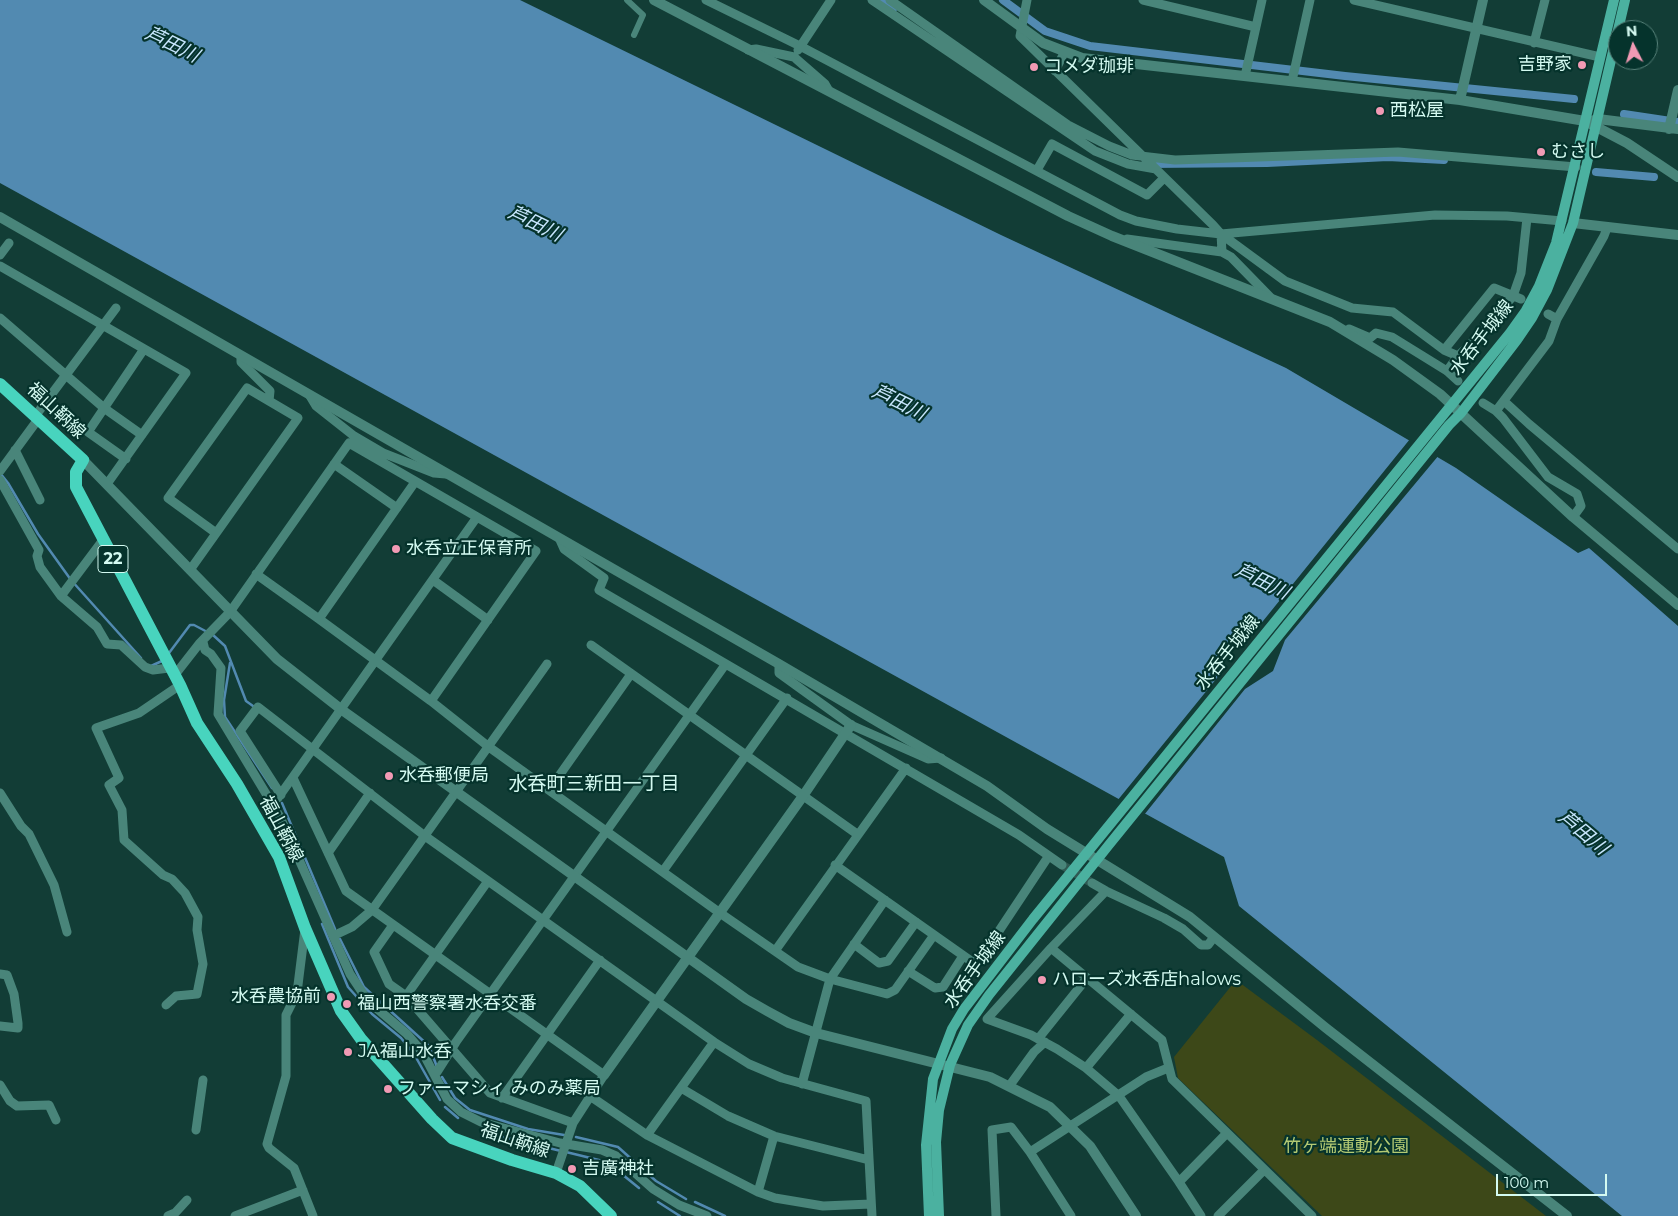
<!DOCTYPE html>
<html>
<head>
<meta charset="utf-8">
<style>
	body { margin:0 }
	#map { position:relative; width:1678px; height:1216px; overflow:hidden; background:#123d36; font-family:Montserrat,sans-serif }
	canvas { display:block }
	.north { position:absolute; left:1608px; top:20px; width:50px; height:50px; box-sizing:border-box; background:#05332c; border:1px solid #58837b; border-radius:50%; rotate:355deg; font-size:14px; font-weight:700; line-height:20px; text-align:center; color:#d4faf1 }
	.north::after { content:''; display:block; margin:auto; width:18px; height:22px; background:#f19ab4; clip-path:polygon(50% 0,100% 100%,50% 72%,0 100%) }
	.scale { position:absolute; left:1496px; top:1174px; width:111px; height:22px; box-sizing:border-box; border:2px solid #d4faf1; border-top:0; padding-left:6px; font-size:15px; line-height:18px; white-space:nowrap; color:#d4faf1; -webkit-text-stroke:4px #05332c; paint-order:stroke }
</style>
</head>
<body>
<div id="map">
<canvas width="1678" height="1216"></canvas>
<div class="north">N</div>
<div class="scale">100 m</div>
</div>
<script>
const ctx = document.querySelector('canvas').getContext('2d');
ctx.lineJoin = 'round';
function fillPath(path, color) {
  ctx.fillStyle = color;
  ctx.fill(path, 'evenodd');
}
function toPath(rows) {
  const path = new Path2D();
  for (const r of rows) {
    path.moveTo(r[0], r[1]);
    for (let i = 2; i < r.length; i += 2) path.lineTo(r[i], r[i + 1]);
  }
  return path;
}
function trace(path, color, width, dash) {
  ctx.strokeStyle = color;
  ctx.lineWidth = width;
  ctx.lineCap = dash ? 'butt' : 'round';
  ctx.setLineDash(dash || []);
  ctx.stroke(path);
}
function drawText(font, color, halo, rows, align = 'center') {
  ctx.font = font + ' Montserrat,"Noto Sans JP",sans-serif';
  ctx.lineWidth = 4.5;
  ctx.setLineDash([]);
  ctx.textBaseline = 'middle';
  ctx.strokeStyle = halo;
  ctx.fillStyle = color;
  for (const [text, x, y, turn = 0] of rows) {
    ctx.save();
    ctx.translate(x, y);
    ctx.rotate((+turn || 0) * Math.PI / 180);
    ctx.textAlign = isNaN(turn) ? turn : align;
    if (halo) ctx.strokeText(text, 0, 0);
    ctx.fillText(text, 0, 0);
    ctx.restore();
  }
}
const green = toPath([
	[1236,980,1317,1040,1546,1216,1322,1216,1178,1078,1174,1057]
]);
const water = toPath([
	[0,0,520,0,1001,235,1286,368,1456,468,1578,553,1589,548,1678,626,1678,1216,1622,1216,1239,906,1224,857,0,183]
]);
const pier = toPath([
	[1410,439,1439,455,1285,640,1273,671,1245,689,1144,815,1117,801,1217,678,1228,645,1259,626]
]);
const stream = toPath([
	[0,473,8,483,38,534,71,580,141,658],
	[169,653,190,625,194,625,213,635,225,646,246,701,253,706],
	[230,663,224,700,225,717,272,788],
	[151,666,162,661],
	[282,803,335,929],
	[322,924,348,987,372,1014,401,1038,414,1054,440,1100],
	[340,939,364,987,429,1046,437,1067],
	[442,1077,455,1098,470,1110,528,1129,564,1135],
	[445,1107,458,1118],
	[499,1136,561,1151],
	[576,1137,618,1147,656,1181,686,1199],
	[566,1152,607,1162,639,1188],
	[658,1202,680,1216],
	[695,1202,725,1216]
]);
const canal = toPath([
	[880,0,893,9],
	[1003,0,1045,31,1090,46,1345,76,1574,99],
	[1624,114,1678,122],
	[1149,164,1267,163,1388,157,1444,160],
	[1596,172,1654,177]
]);
const minorTunnel = toPath([
	[1062,865,1092,883]
]);
const pedestrian = toPath([
	[627,0,643,15,634,35]
]);
const minor = toPath([
	[706,0,800,46,1120,215,1136,221,1177,229,1221,234,1435,215,1507,216,1562,221],
	[872,0,1095,151,1128,164,1156,169],
	[890,0,1068,125,1109,146,1132,155,1175,160,1398,152,1576,167],
	[1027,0,1020,36,1213,225,1221,234,1222,252,1231,257,1270,297],
	[1143,0,1256,27],
	[1354,0,1600,57],
	[1534,43,1545,0],
	[748,50,756,49,794,57,825,84,829,91],
	[798,50,831,0],
	[1055,71,1064,53],
	[1245,76,1262,0],
	[1292,81,1310,0],
	[1037,170,1052,144,1147,195,1164,178],
	[1221,234,1285,281,1352,308,1393,312,1444,350,1458,356],
	[1127,239,1222,252],
	[0,255,9,243],
	[0,266,186,373,107,484],
	[1548,314,1557,319],
	[0,318,104,408,142,435],
	[1349,329,1370,338,1376,333,1392,337,1447,371,1458,381],
	[1444,350,1494,288,1521,299],
	[241,356,241,362,270,391,269,401],
	[1447,371,1458,356,1489,326,1513,296,1521,273,1527,218],
	[310,396,316,406,354,436,383,453,434,473,446,474],
	[1505,402,1529,424,1678,549],
	[1483,403,1496,411,1503,418,1548,477,1577,494,1581,506,1573,517],
	[1496,411,1549,341,1557,319,1604,236,1607,228],
	[36,415,116,308],
	[15,450,40,500],
	[126,459,88,432,144,349],
	[334,464,397,508],
	[0,471,39,418],
	[0,480,39,550,37,556,40,567,61,596,97,627,107,644,121,645,145,667,153,670,169,668],
	[415,482,319,619,431,701,489,747,720,913,798,967,830,979,887,994,895,990,934,935],
	[560,540,564,549,604,578,599,590,1019,835,1062,865],
	[190,570,298,418,247,388,168,498,216,533],
	[256,574,319,619],
	[433,580,488,620],
	[61,596,103,540],
	[203,642,205,650,211,654,221,668,218,714,280,817,350,974,368,1001,407,1034,423,1053,447,1099,461,1112,481,1122,560,1143,602,1150,616,1156,653,1189,679,1205,707,1216],
	[591,645,857,834],
	[779,664,779,673,851,725,928,759,941,758],
	[174,676,199,644,230,612,349,443,536,551,431,701],
	[293,778,346,891,604,1075,573,1123,556,1173],
	[549,790,631,674],
	[0,793,21,826,29,834,54,885,67,932],
	[281,795,240,731,258,707,425,836,714,1042,749,1064,782,1078,866,1101,872,1216],
	[278,798,477,517],
	[328,853,370,793],
	[835,865,971,961,979,961,1048,857],
	[663,871,787,698],
	[1092,883,1106,891],
	[393,925,374,952,389,984,406,996,490,1093,573,1123],
	[305,929,297,993,286,1015,286,1076,267,1144,269,1148,294,1168,313,1216],
	[333,936,352,927,372,910,547,664],
	[1214,937,1208,945,1201,945,1183,929,1164,918,1106,891,1051,948,987,1019,1031,1035,1057,1049,1086,1068,1119,1096,1179,1182,1226,1134],
	[854,944,879,963,888,961,916,922],
	[1051,948,1162,1040,1172,1079,1312,1216],
	[775,951,906,768],
	[908,971,935,988,943,987,963,956],
	[0,974,7,975,14,994,18,1023,18,1028,0,1026],
	[406,996,488,881],
	[166,1005,176,996,197,994,203,964,197,930,198,917,185,893,172,879,163,875,124,840,122,810,109,785,119,778,96,728,139,713,180,685],
	[1038,1039,1087,978],
	[1086,1068,1131,1014],
	[437,1072,456,1042,725,665],
	[802,1084,830,979,885,900],
	[0,1085,10,1101,17,1106,49,1105,56,1120],
	[1010,1085,1034,1052,1045,1042],
	[590,1096,647,1135,758,1192,774,1136,728,1116,681,1088],
	[502,1098,600,960],
	[196,1130,203,1080],
	[647,1135,714,1042],
	[774,1136,869,1160],
	[1179,1182,1201,1216],
	[758,1192,775,1198,823,1206,871,1204],
	[168,1216,175,1213,187,1200],
	[235,1216,303,1190],
	[996,1216,992,1130,1011,1127,1030,1152],
	[1071,1216,1030,1152,1146,1077,1168,1068],
	[1218,1216,1264,1170]
]);
const tertiary = toPath([
	[654,0,1068,216,1112,236,1330,322,1393,360,1440,394,1573,517,1678,605],
	[984,0,1043,43,1082,58,1460,100,1585,121,1627,143,1678,177],
	[1460,100,1483,0],
	[1590,121,1598,119,1678,129],
	[1669,129,1678,90],
	[0,217,779,664,987,786,1047,829,1190,917,1326,1028,1567,1216],
	[1573,223,1678,235],
	[83,460,277,659,342,710,746,999,767,1011,789,1023,816,1033,990,1077,1050,1107,1090,1146,1136,1216],
	[604,1075,803,796,851,725]
]);
const secondary = toPath([
	[929,1216,926,1145,933,1079,952,1029,964,1009,1033,919,1510,333,1525,312,1539,286,1556,243,1614,0],
	[939,1216,936,1142,939,1110,950,1065,968,1025,989,995,1108,846,1449,425,1461,413,1517,340,1532,318,1547,290,1573,223,1625,0]
]);
const primary = toPath([
	[0,384,83,460,76,472,76,487,180,685,197,723,237,784,279,857,305,928,341,1011,361,1039,432,1119,452,1138,512,1160,556,1173,580,1186,611,1216]
]);
const markers = [
	[1582,65,5,"#f19ab4"],
	[1034,67,5,"#f19ab4"],
	[1380,111,5,"#f19ab4"],
	[1541,152,5,"#f19ab4"],
	[396,549,5,"#f19ab4"],
	[389,776,5,"#f19ab4"],
	[1042,980,5,"#f19ab4"],
	[331,997,5,"#f19ab4"],
	[347,1004,5,"#f19ab4"],
	[348,1052,5,"#f19ab4"],
	[388,1089,5,"#f19ab4"],
	[572,1169,5,"#f19ab4"]
];
const shields = [
	[113,559,30]
];
const shieldNames = [
	["22",113,559]
];
const poiNames = [
	["吉野家",1572,65,"right"],
	["コメダ珈琲",1044,67],
	["西松屋",1390,111],
	["むさし",1551,152],
	["水呑立正保育所",406,549],
	["水呑郵便局",399,776],
	["ハローズ水呑店halows",1052,980],
	["水呑農協前",321,997,"right"],
	["福山西警察署水呑交番",357,1004],
	["JA福山水呑",358,1052],
	["ファーマシィ みのみ薬局",398,1089],
	["吉廣神社",582,1169]
];
const streetNames = [
	["水呑手城線",1482,338,-52],
	["福山鞆線",56,411,43],
	["水呑手城線",1228,653,-51],
	["福山鞆線",281,829,62],
	["水呑手城線",975,970,-54],
	["福山鞆線",515,1141,19]
];
const parkNames = [
	["竹ヶ端運動公園",1346,1147]
];
const waterNames = [
	["芦田川",172,45,26],
	["芦田川",535,224,26],
	["芦田川",899,403,26],
	["芦田川",1262,582,26],
	["芦田川",1583,833,40]
];
const neighbourhoodNames = [
	["水呑町三新田一丁目",594,784]
];
fillPath(green, '#3d4818');
fillPath(water, '#528ab1');
fillPath(pier, '#123d36');
trace(stream, '#528ab1', 2.5);
trace(canal, '#528ab1', 8);
trace(minorTunnel, '#2f5952', 9, [9, 4.5]);
trace(pedestrian, '#49857a', 6);
trace(minor, '#49857a', 9);
trace(tertiary, '#49857a', 10);
trace(secondary, '#4bb1a0', 10);
trace(primary, '#48d4be', 12);
for (const [x, y, r, color] of markers) {
  const dot = new Path2D();
  dot.arc(x, y, r, 0, 2 * Math.PI);
  ctx.fillStyle = color;
  ctx.fill(dot);
  trace(dot, '#05332c', 2);
}
for (const [x, y, w] of shields) {
  const box = new Path2D();
  box.roundRect(x - w / 2, y - 13.5, w, 27, 4);
  ctx.fillStyle = '#05332c';
  ctx.fill(box);
  trace(box, '#d4faf1', 1);
}
drawText('bold 16px', '#d4faf1', null, shieldNames);
drawText('18px', '#d4faf1', '#05332c', poiNames, 'left');
drawText('18px', '#d4faf1', '#05332c', streetNames);
drawText('18px', '#b4ca73', '#05332c', parkNames);
drawText('italic 19px', '#c7e6fd', '#05332c', waterNames);
drawText('19px', '#d4faf1', '#05332c', neighbourhoodNames);
</script>
</body>
</html>
